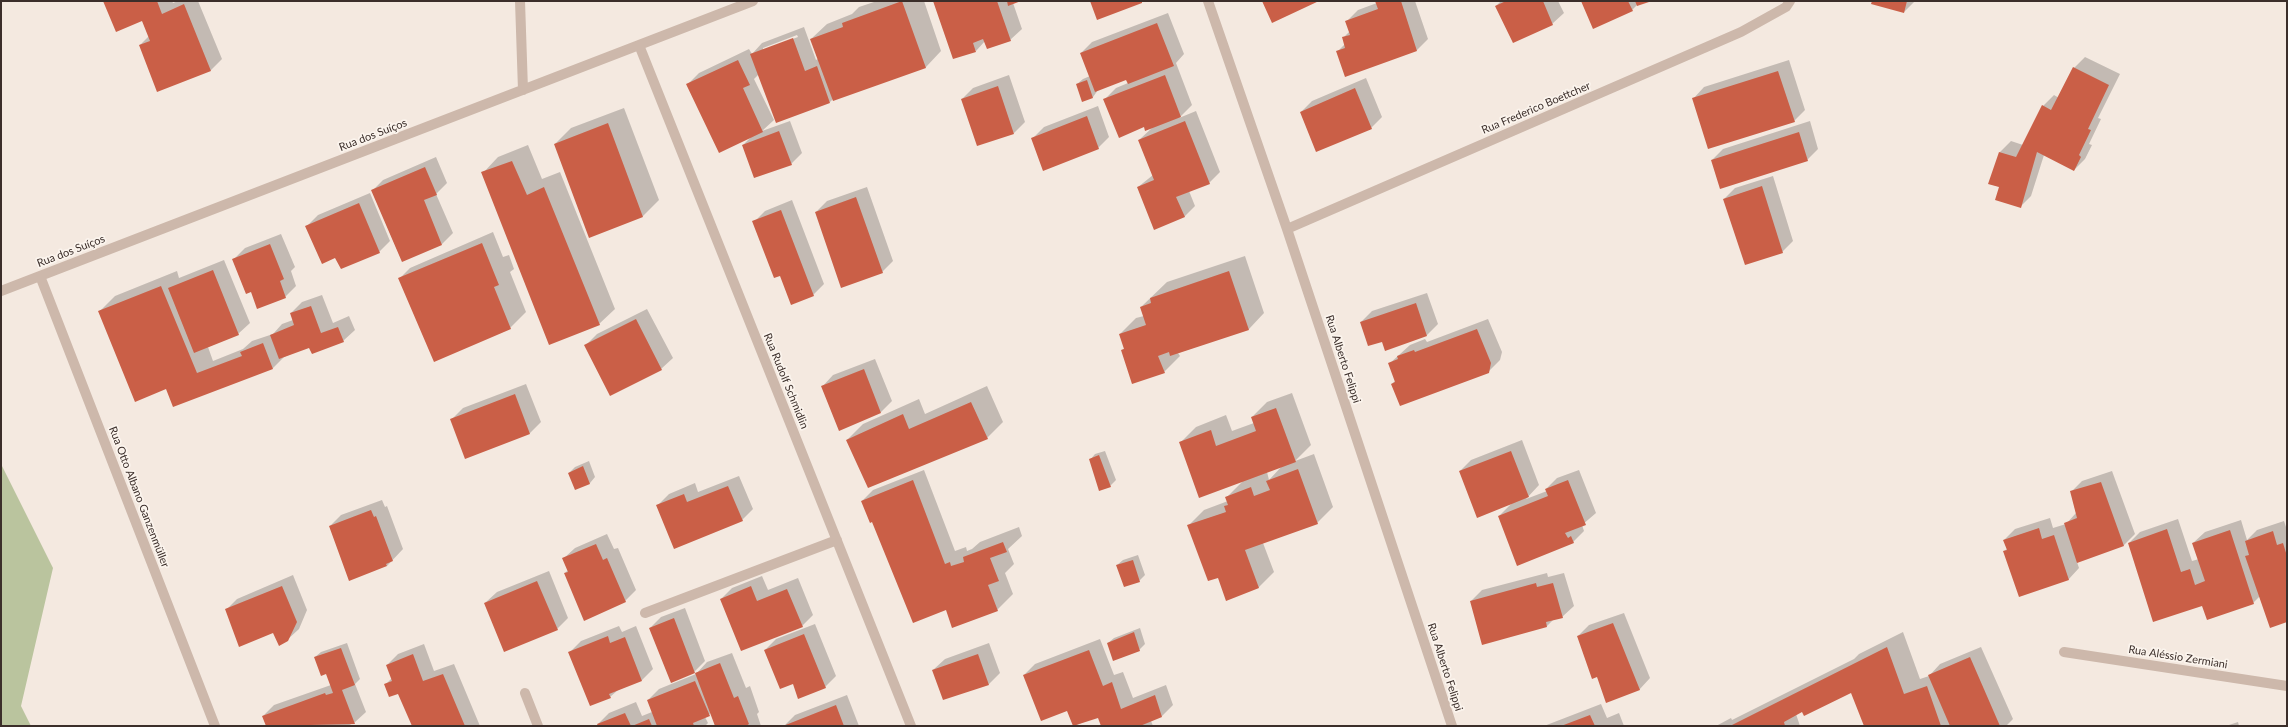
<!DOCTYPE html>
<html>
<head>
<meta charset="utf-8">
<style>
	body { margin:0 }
	#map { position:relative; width:2288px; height:727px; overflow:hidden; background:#f4e9e0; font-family:Lato,sans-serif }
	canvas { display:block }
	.frame { position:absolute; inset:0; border:2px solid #3b2e2a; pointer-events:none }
</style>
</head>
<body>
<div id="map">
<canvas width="2288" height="727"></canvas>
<div class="frame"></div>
</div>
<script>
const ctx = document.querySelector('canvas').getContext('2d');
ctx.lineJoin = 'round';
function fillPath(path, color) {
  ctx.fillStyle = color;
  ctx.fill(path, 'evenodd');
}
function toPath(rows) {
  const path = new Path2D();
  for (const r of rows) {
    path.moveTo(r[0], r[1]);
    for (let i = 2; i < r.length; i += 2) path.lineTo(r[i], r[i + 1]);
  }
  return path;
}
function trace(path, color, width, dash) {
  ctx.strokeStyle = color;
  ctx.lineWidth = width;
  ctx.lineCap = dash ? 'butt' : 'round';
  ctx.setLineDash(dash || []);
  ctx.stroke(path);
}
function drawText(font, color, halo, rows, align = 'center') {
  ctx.font = font + ' Lato,sans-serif';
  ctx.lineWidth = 3.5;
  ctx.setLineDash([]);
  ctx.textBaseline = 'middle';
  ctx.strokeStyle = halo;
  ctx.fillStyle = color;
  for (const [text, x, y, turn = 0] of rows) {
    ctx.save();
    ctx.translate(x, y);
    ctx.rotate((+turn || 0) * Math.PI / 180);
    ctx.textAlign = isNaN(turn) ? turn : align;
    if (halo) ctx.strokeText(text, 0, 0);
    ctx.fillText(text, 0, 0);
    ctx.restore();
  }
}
const green = toPath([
	[1,464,53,568,21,706,31,726,1,726]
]);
const shadow = toPath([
	[104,1,172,1,173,3,178,1,198,1,222,59,211,70,158,90,140,45,149,36,142,20],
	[877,1,924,1,941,51,926,67,833,99,830,102,759,74,754,79,774,120,762,131,790,121,802,153,791,164,743,145,752,136,688,84,699,73,749,49,752,54,762,43,804,27,816,60,818,59,811,39,827,24,852,14,859,7],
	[797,35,798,37,763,50,763,48],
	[934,1,1019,1,1013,3,1022,29,1010,40,985,41,976,51],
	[1376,1,1415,1,1428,39,1417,50,1337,52,1345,44,1343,38,1350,31,1347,21,1358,10,1377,3],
	[1501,1,1558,1,1564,13,1552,24,1496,6],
	[1582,1,1650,1,1638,4,1632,10],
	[1873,1,1915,1,1904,12],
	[1168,13,1184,54,1176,63,1192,105,1179,118,1196,111,1220,172,1209,183,1189,191,1195,206,1184,217,1138,187,1153,175,1139,140,1153,127,1145,126,1105,99,1116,88,1128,83,1127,79,1098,90,1093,97,1083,101,1077,84,1083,79,1090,76,1081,53,1092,42],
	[2085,57,2120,74,2098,118,2101,119,2089,144,2092,145,2085,159,2074,170,2044,155,2031,196,2020,207,2000,187,1990,184,2000,152,2011,141,2023,145,2043,106,2054,95,2059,98,2074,68],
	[1789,60,1805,110,1794,121,1693,99,1704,87],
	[1009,75,1025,122,1014,133,962,99,973,88],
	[1366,78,1382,117,1371,128,1301,112,1312,101],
	[1098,106,1109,137,1098,148,1033,138,1044,127],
	[624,108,659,200,643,216,590,236,555,144,571,128],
	[1810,121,1818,149,1807,160,1712,160,1723,149],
	[528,145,542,179,560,172,615,309,599,324,483,173,498,157],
	[436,157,447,183,436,194,453,233,442,244,402,261,372,191,383,180],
	[1773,176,1793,241,1782,252,1724,199,1735,188],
	[867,187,893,261,882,272,816,212,827,201],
	[370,193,390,241,379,252,336,257,307,226,318,215],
	[792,200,824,284,813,295,781,275,754,222,765,211],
	[493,232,503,257,509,255,514,269,510,272,526,312,510,328,399,279,410,268],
	[281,234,295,267,291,271,296,286,285,297,251,291,234,259,245,248],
	[1245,256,1264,313,1249,329,1178,353,1180,356,1164,372,1122,350,1125,348,1120,334,1136,318,1144,316,1141,307,1167,282],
	[224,260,250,323,238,334,208,347,213,361,243,349,252,341,273,334,282,324,293,320,291,313,302,302,322,295,333,323,349,316,355,330,343,341,310,346,284,357,273,368,174,405,167,388,99,312,115,296,177,271,179,278],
	[1427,293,1438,324,1427,335,1361,322,1372,311],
	[647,309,673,358,661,369,586,345,597,334],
	[1488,319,1502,352,1500,360,1488,372,1392,384,1396,380,1389,364,1410,345,1425,339,1427,342],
	[875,359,892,401,881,412,840,429,822,387,833,375],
	[526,384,541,422,530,433,452,419,463,408],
	[987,386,1003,422,987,438,847,440,863,424,919,399,925,414],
	[1292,393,1311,445,1295,461,1314,454,1333,507,1317,523,1263,543,1274,572,1258,588,1218,576,1188,526,1204,510,1228,501,1226,498,1244,480,1180,443,1196,427,1226,415,1232,431,1254,423,1252,417,1267,402],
	[1283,465,1269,480,1267,472],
	[1522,440,1539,485,1526,499,1547,491,1546,489,1557,478,1579,470,1596,513,1582,525,1584,531,1573,542,1499,516,1512,503,1460,471,1471,460],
	[1105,451,1116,480,1110,486,1090,460,1095,454],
	[589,461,595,477,590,483,576,489,569,473,575,467],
	[924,470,955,551,966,547,967,551,972,549,980,542,1019,527,1022,536,1008,549,1014,564,1005,573,1013,594,997,610,946,609,873,521,862,501,873,490],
	[2112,471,2135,534,2124,545,2077,562,2079,568,2068,580,2004,551,2007,549,2004,540,2015,529,2050,518,2053,528,2066,524,2076,513,2071,492,2082,481],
	[739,476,753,509,742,520,658,505,669,494,695,483,698,492],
	[382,500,385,507,387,506,403,549,387,566,330,526,341,515],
	[2178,519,2192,561,2199,559,2193,543,2205,532,2241,520,2247,540,2257,530,2284,521,2287,530,2287,621,2260,596,2253,603,2203,605,2129,543,2140,532],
	[607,534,614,549,618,548,636,590,625,601,565,573,568,570,563,559,575,548],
	[1138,555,1145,575,1139,581,1117,565,1123,560],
	[549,571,568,618,557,629,485,603,497,592],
	[1547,573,1548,577,1564,573,1574,606,1562,617,1554,619,1547,626,1471,601,1482,590],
	[293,575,307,610,299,629,287,640,274,631,226,610,237,599],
	[762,576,768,590,798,578,813,615,802,626,721,599,732,588],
	[685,608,705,661,694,672,650,628,661,617],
	[1624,613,1650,678,1639,690,1597,675,1578,636,1589,625],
	[815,624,836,676,825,687,765,650,776,639],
	[619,626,622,632,636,626,653,669,642,680,618,690,610,697,570,652,581,641],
	[1140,628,1145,644,1139,650,1108,643,1114,638],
	[1903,632,1920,679,1929,676,1940,664,1981,647,2013,719,2006,726,1865,726,1852,691,1796,714,1800,726,1716,726,1731,718,1732,720,1854,659,1859,654],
	[1100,639,1114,675,1123,672,1133,698,1166,685,1173,705,1162,716,1151,721,1153,726,1102,726,1099,716,1074,726,1068,710,1024,675,1035,664],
	[347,643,360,679,355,684,366,712,354,723,347,726,267,726,263,716,274,705,331,685,327,673,315,657,321,652],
	[989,643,1000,673,989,684,933,670,945,659],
	[424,644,434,671,454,664,480,726,413,726,398,693,385,685,392,678,387,665,398,654],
	[732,653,746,688,750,686,759,712,757,714,761,726,716,726,711,713,705,717,708,723,705,726,599,726,598,724,609,713,636,702,642,716,652,712,648,700,659,689,696,674,707,662],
	[847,695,859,726,784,726,795,715],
	[1601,704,1607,718,1619,713,1624,726,1544,726],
	[2238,722,2239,726,2226,726]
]);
const building = toPath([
	[103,1,157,1,162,14,184,4,211,71,157,92,139,45,150,41,142,21,116,32],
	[902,1,926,68,833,101,810,39,843,27,842,23],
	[933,1,997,1,1011,41,987,49,983,39,973,43,976,52,953,59],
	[1007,1,1021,1,1008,6],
	[1090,1,1142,1,1142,3,1097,20],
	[1262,1,1319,1,1272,23],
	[1375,1,1401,1,1417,51,1345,77,1336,51,1345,48,1342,37,1350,35,1345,21,1378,9],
	[1506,1,1543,1,1553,25,1513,43,1495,6],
	[1581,1,1628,1,1633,11,1593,29],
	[1635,1,1652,1,1637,6],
	[1872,1,1907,1,1904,13,1871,4],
	[1157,23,1174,66,1128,84,1126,80,1095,92,1080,53],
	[793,38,805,71,817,66,830,103,776,123,750,54],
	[738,60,750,85,743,88,763,132,719,153,686,84],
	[2073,67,2109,85,2088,129,2091,130,2079,155,2081,157,2074,171,2037,152,2021,208,1995,200,1999,187,1988,184,1999,152,2016,157,2042,105,2051,110],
	[1778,71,1795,122,1708,149,1692,98],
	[1165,75,1181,117,1145,131,1144,127,1119,138,1103,99],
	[1087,80,1093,98,1082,102,1076,84],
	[998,86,1014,134,977,146,961,99],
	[1355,88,1372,129,1316,152,1300,112],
	[1087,116,1099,149,1043,171,1031,138],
	[1185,121,1210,184,1176,197,1185,217,1154,230,1137,187,1154,180,1138,140],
	[608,123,643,217,589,238,554,144],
	[779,131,792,165,754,178,742,145],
	[1799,132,1808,161,1720,189,1711,160],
	[512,161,527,195,544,187,600,325,549,345,481,172],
	[425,167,437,195,424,200,442,245,402,262,371,190],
	[1762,186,1783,253,1745,265,1723,199],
	[856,197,883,273,841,288,815,212],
	[359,203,380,253,341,269,335,258,322,264,305,226],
	[781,210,814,296,791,305,780,276,774,278,752,221],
	[482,243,499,285,494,287,511,329,434,362,398,278],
	[270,244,284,279,280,281,286,298,257,309,251,292,246,294,232,259],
	[213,270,239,335,194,353,168,288],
	[1229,271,1249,330,1170,356,1169,352,1158,356,1165,373,1132,384,1121,350,1124,349,1119,334,1146,325,1140,307,1151,303,1150,298],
	[161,286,197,373,242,356,240,352,263,343,273,369,173,407,166,389,135,402,98,311],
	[1416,303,1427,336,1385,351,1382,342,1368,346,1360,322],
	[311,306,321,333,338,327,344,342,312,354,309,348,279,359,270,335,294,325,290,313],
	[636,319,662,370,610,396,584,345],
	[1477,329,1491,363,1489,373,1400,406,1391,384,1395,382,1388,363,1398,359,1397,356,1414,350,1415,352],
	[864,369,881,413,839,431,821,386],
	[515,394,530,434,465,459,450,419],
	[971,402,988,439,868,488,846,440,903,414,909,429],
	[1276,408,1296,462,1199,498,1179,442,1211,430,1216,446,1256,431,1251,417],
	[1511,451,1529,497,1477,518,1459,471],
	[1099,455,1111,487,1099,491,1089,459],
	[583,466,590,484,575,490,568,473],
	[1298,469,1318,524,1245,550,1259,588,1226,601,1218,578,1208,581,1187,525,1226,512,1224,506,1228,505,1225,497,1251,487,1254,496,1270,490,1266,481],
	[913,480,945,564,950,562,951,566,964,562,963,557,1003,542,1007,552,990,558,999,581,988,585,998,611,952,628,946,610,913,623,872,522,870,523,861,501],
	[1568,480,1586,525,1565,533,1568,538,1571,536,1574,543,1517,566,1498,516,1548,496,1545,489],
	[2101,482,2124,546,2077,563,2064,523,2077,518,2070,491],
	[728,486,743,521,674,549,656,505,684,494,687,502],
	[371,510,374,517,376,516,393,561,386,564,387,566,349,581,329,526],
	[2039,528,2042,539,2054,535,2069,580,2019,597,2003,551,2007,550,2003,540],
	[2167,529,2181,572,2190,569,2195,585,2205,581,2192,543,2230,530,2254,604,2207,620,2202,606,2153,622,2128,543],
	[2273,531,2277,545,2283,543,2287,556,2287,622,2270,628,2245,556,2249,555,2245,541],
	[596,544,603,560,607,558,626,602,584,621,564,573,568,572,562,558],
	[1133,560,1140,582,1124,587,1116,565],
	[537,581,558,630,504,652,484,603],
	[1536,583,1537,587,1553,583,1563,618,1546,622,1547,627,1482,645,1470,601],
	[282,586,297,622,288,641,279,646,273,633,239,647,225,609],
	[751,586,757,601,787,589,803,627,741,651,720,599],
	[674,618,695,673,671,683,649,628],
	[1613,623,1640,690,1606,703,1597,677,1592,679,1577,636],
	[1134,632,1140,651,1113,661,1107,643],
	[804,634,826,688,798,699,793,684,780,689,764,650],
	[608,636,610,643,625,637,642,681,609,694,611,698,590,706,568,652],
	[1887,647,1904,694,1927,686,1941,726,1864,726,1851,693,1804,716,1802,712,1784,722,1785,726,1730,726],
	[341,648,355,685,342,690,355,724,266,726,262,716,325,693,326,695,333,693,326,674,321,676,314,657],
	[1089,650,1103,686,1112,682,1121,709,1155,695,1162,717,1140,726,1101,726,1098,718,1073,726,1067,711,1041,721,1023,675],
	[413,654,423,681,443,674,465,726,412,726,398,694,389,697,384,684,392,681,386,665],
	[978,654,989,685,943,700,932,670],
	[1970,657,2000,726,1950,726,1928,675],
	[720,663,734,698,738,696,749,724,746,726,715,726,695,673],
	[695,681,710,716,693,723,694,726,657,726,647,700],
	[836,705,844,726,783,726],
	[625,713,631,726,598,726,597,724],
	[1590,715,1595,726,1561,726],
	[649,719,652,726,632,726]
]);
const minor = toPath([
	[520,1,523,90],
	[1208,1,1287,229,1452,726],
	[639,45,911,726],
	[1287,229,1741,32,1786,7,1790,1],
	[40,276,215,726],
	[1,291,753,1],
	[645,613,837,540],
	[2064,652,2287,686],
	[525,693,538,726]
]);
const streetNames = [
	["Rua Frederico Boettcher",1536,108,-23],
	["Rua dos Suíços",373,135,-21],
	["Rua dos Suíços",71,251,-21],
	["Rua Alberto Felippi",1343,359,72],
	["Rua Rudolf Schmidlin",786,381,68],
	["Rua Otto Albano Ganzenmüller",139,497,69],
	["Rua Aléssio Zermiani",2178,657,9],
	["Rua Alberto Felippi",1445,667,72]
];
fillPath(green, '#bac49e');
fillPath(shadow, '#0003');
fillPath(building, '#ca5f47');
trace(minor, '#cdb8ab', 10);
drawText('11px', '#3b2e2a', '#fbf4ed', streetNames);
</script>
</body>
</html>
